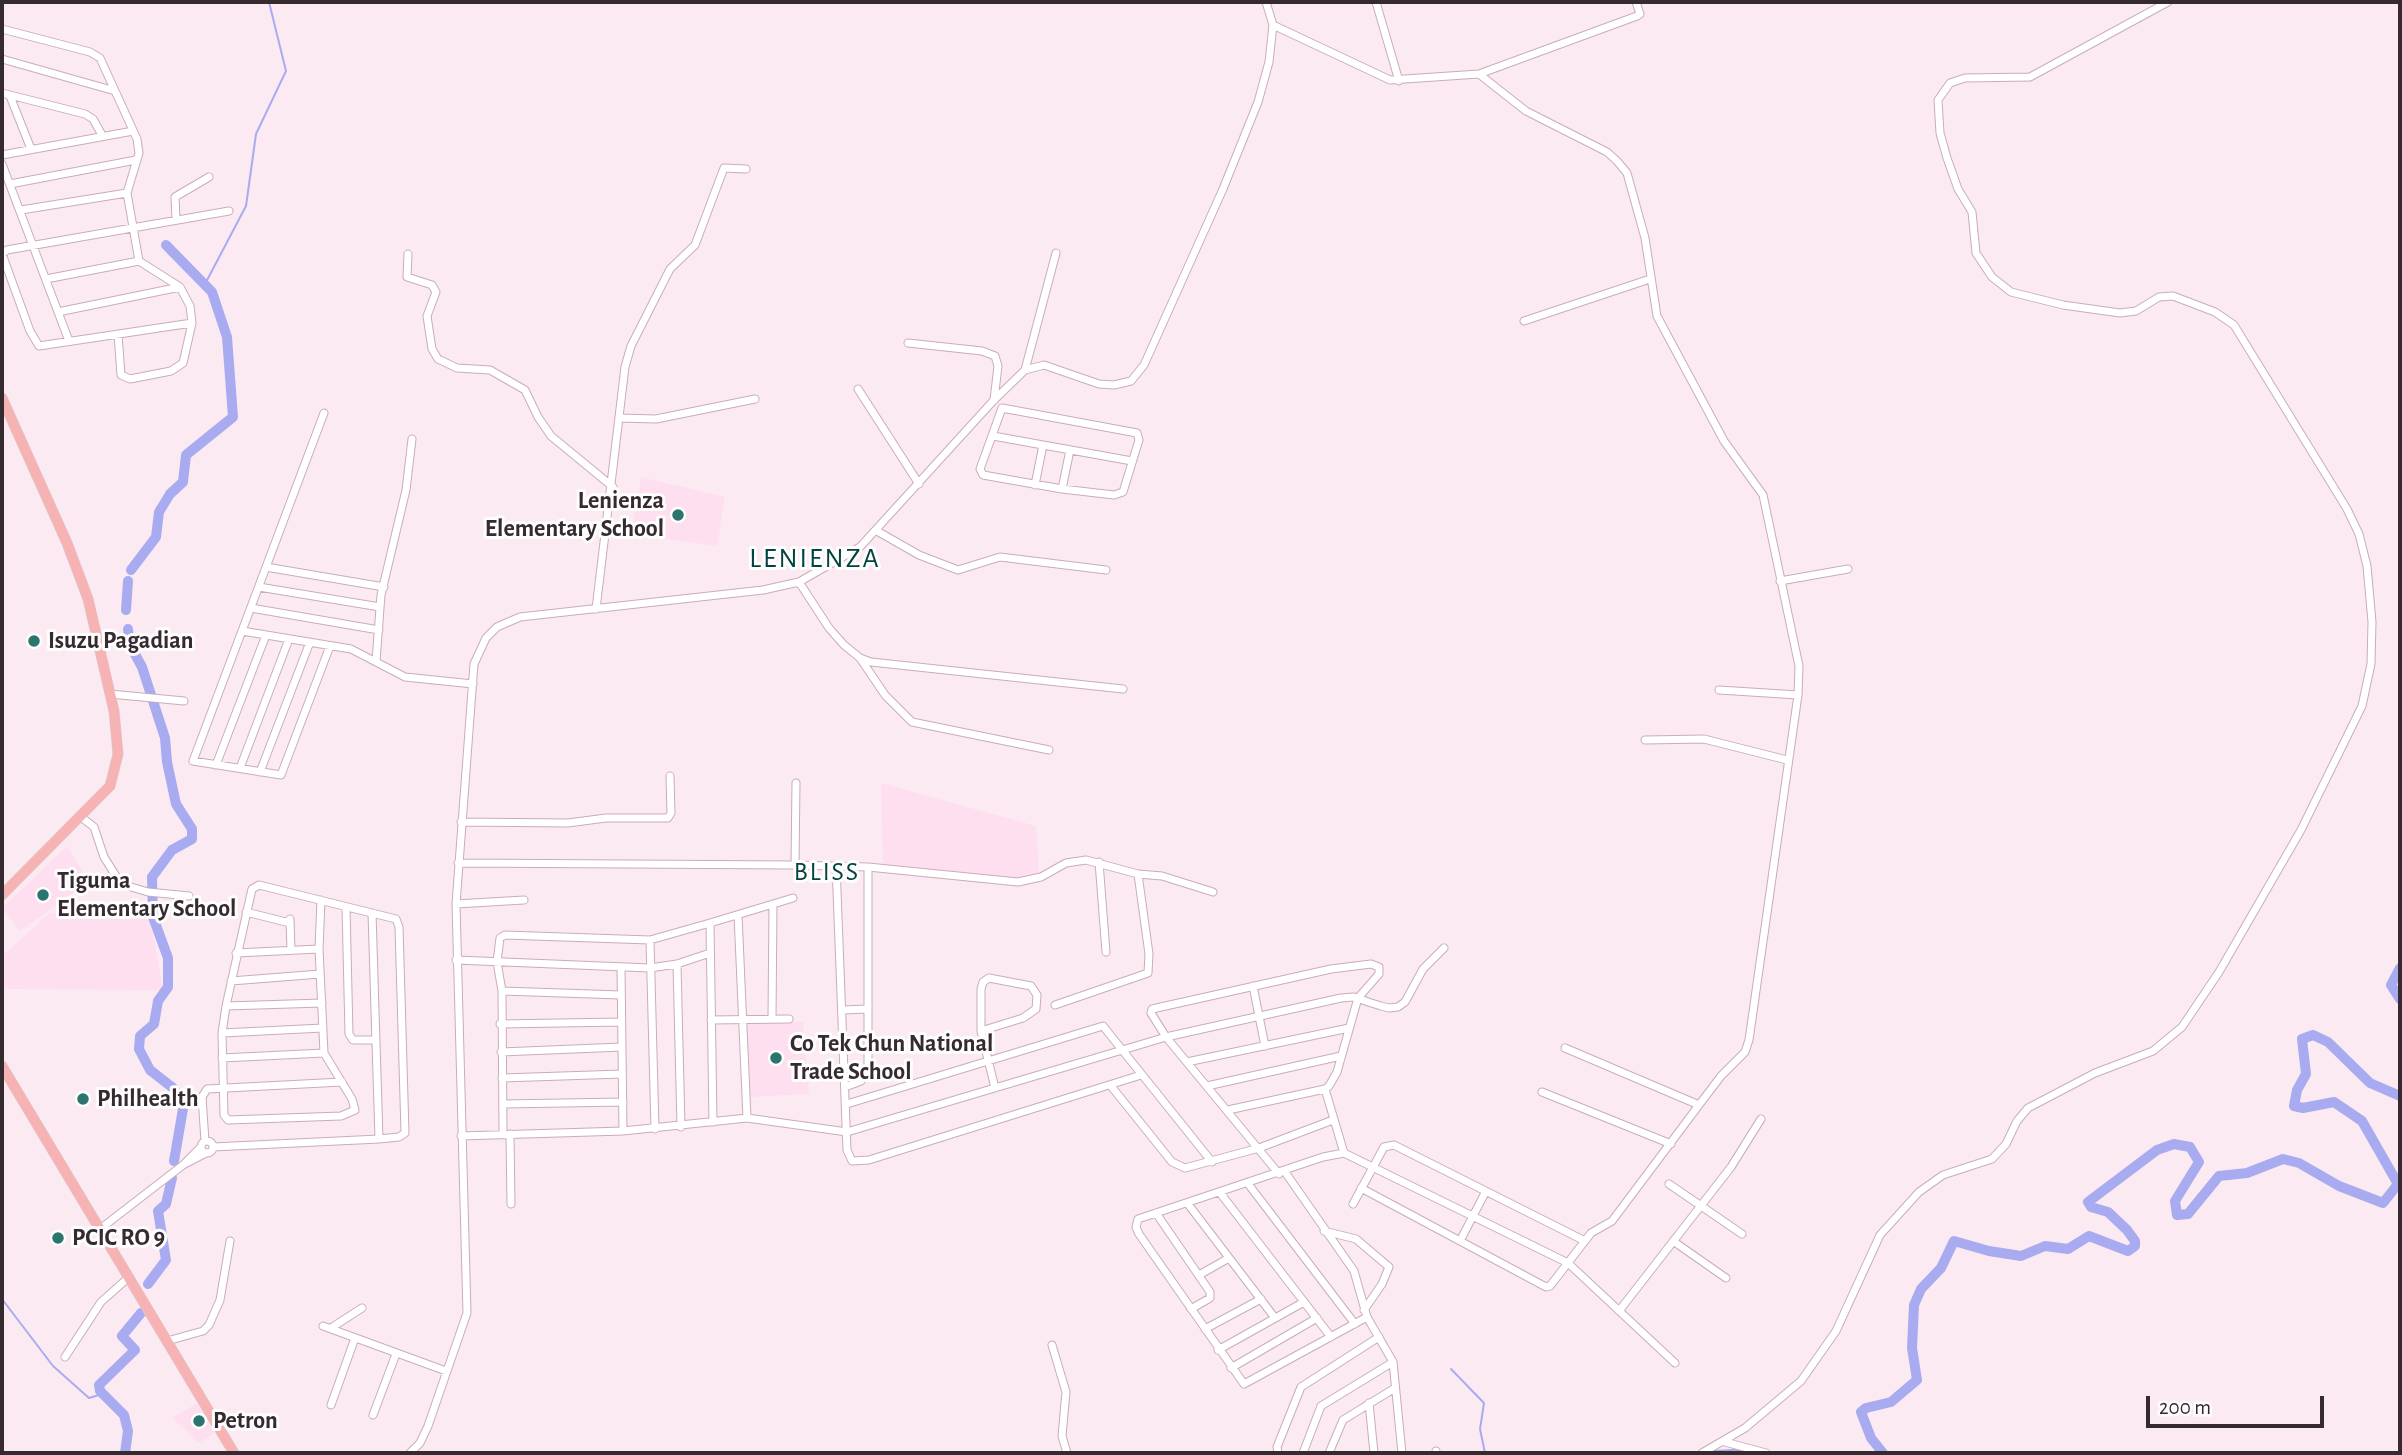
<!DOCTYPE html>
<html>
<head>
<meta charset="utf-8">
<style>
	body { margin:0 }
	#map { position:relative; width:2402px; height:1455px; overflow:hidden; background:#fceaf3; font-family:"Alegreya Sans",sans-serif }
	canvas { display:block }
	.frame { position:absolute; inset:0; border:4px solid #352a30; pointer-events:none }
	.scale { position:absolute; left:2146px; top:1396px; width:178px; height:32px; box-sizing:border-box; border:4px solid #352a30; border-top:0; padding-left:9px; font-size:21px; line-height:24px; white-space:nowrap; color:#352a30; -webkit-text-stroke:5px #fdfdfd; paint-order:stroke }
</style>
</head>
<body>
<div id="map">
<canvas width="2402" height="1455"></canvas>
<div class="frame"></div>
<div class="scale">200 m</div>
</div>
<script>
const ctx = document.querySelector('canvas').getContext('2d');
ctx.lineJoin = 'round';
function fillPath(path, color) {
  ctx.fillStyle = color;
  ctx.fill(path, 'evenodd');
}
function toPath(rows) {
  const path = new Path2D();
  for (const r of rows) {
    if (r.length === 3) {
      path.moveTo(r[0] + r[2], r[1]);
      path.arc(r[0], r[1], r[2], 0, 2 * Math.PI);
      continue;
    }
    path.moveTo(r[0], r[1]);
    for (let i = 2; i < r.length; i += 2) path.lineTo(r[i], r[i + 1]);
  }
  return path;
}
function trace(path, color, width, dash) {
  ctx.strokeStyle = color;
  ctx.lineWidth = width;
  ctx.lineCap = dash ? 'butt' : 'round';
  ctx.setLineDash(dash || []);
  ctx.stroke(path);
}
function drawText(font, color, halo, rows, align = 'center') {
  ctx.font = font + ' "Alegreya Sans",sans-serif';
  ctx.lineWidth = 6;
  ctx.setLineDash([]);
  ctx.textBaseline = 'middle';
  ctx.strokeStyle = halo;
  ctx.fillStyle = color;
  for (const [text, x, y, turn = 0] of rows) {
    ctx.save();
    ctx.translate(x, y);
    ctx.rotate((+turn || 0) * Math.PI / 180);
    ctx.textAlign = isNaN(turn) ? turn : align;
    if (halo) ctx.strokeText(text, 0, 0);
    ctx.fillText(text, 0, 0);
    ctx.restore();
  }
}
const built = toPath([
	[641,477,725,497,717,546,631,534],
	[881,783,1036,826,1039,873,1022,879,883,864],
	[67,846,89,882,20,931,2,908],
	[50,913,150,915,163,990,2,989,2,956],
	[745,1022,803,1022,809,1094,748,1097],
	[197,1403,214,1433,199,1443,172,1418]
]);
const stream = toPath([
	[205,284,246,206,256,134,286,71,269,2],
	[2,1299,53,1366,89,1398,102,1394],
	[1451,1369,1484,1403,1480,1429,1485,1453]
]);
const canal = toPath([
	[1715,1453,1748,1451]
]);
const river = toPath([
	[131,570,156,537,159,512,170,494,183,482,186,455,233,417,227,337,212,292,166,245],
	[126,610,128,581],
	[128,629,130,645,142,667,165,738,167,762,176,804,192,829,192,839,172,850,152,877,153,917,168,958,168,987,158,1001,154,1024,140,1036,139,1049,150,1070,173,1088,184,1103,174,1161],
	[2400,968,2391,985,2400,999],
	[148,1284,166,1260,158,1211,166,1204,172,1178],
	[125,1453,128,1431,124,1415,100,1391,99,1385,135,1350,122,1336,141,1313],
	[1883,1453,1871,1438,1861,1412,1866,1408,1891,1402,1917,1380,1912,1348,1914,1305,1921,1289,1941,1268,1954,1241,1989,1251,2021,1256,2045,1246,2068,1249,2089,1236,2128,1251,2135,1246,2135,1241,2127,1230,2108,1212,2091,1207,2088,1202,2157,1150,2174,1144,2190,1147,2199,1162,2175,1201,2177,1215,2188,1214,2219,1176,2247,1173,2283,1159,2299,1163,2339,1186,2383,1203,2398,1184,2362,1121,2334,1102,2303,1108,2294,1106,2297,1090,2306,1074,2302,1039,2313,1035,2328,1042,2370,1083,2400,1096]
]);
const minor = toPath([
	[1376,2,1399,81],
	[1273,25,1390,80,1479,74,1526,111,1607,152,1617,161,1627,173,1645,238,1657,316,1724,441,1763,495,1799,666,1798,695,1749,1040,1745,1052,1721,1076,1699,1105],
	[2,29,90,52,100,58,137,139,139,153,127,193,139,261,180,287,190,306,192,323,183,363,171,371,130,379,121,375,118,334],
	[2,59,115,91],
	[1479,74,1637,16,1640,14,1636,2],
	[2,93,85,114,93,119,102,135],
	[10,96,31,149],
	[2,155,133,131],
	[2,164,69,341],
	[10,184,136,160],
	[21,210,127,193],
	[176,219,175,197,209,177],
	[2,254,30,331,39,346,192,323],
	[2,254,7,250,229,211],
	[408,254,407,277,432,285,436,292,427,316,432,349,438,359,457,368,490,370,525,390,538,417,551,436,613,487],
	[46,279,139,261],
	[58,312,180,287],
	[1524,321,1650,279],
	[908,343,982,351,995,356,998,366,994,400],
	[1025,370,1056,253],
	[858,389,919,484],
	[1002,408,1137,433,1139,440,1123,492,1114,495,1062,489,983,475,980,469,1002,408],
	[324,413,193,761,281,775,330,646],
	[620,418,656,419,755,399],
	[993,436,1132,461],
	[1035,485,1043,445],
	[1062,489,1070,450],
	[877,531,919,555,958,570,1000,557,1106,570],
	[266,567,384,587],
	[1780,581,1848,569],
	[799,582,829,628,844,645,860,658,871,662,1123,689],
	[259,587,380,607],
	[251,608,379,630],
	[596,609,625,367,631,346,670,269,695,245,724,168,746,169],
	[242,631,351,649,405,677,473,684],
	[860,658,885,695,912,722,1049,750],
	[376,661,381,595,406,490,412,439],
	[1719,690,1798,695],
	[110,694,184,701],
	[1645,740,1704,739,1787,760],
	[216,765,266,635],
	[240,768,289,639],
	[260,772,310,642],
	[81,817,94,827,104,857,121,884,148,892,189,896],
	[461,822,568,823,606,818,668,818,671,813,670,776],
	[1099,862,1106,952],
	[458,863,795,865,796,783],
	[795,865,868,867],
	[836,865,847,1150,852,1161,869,1160,1141,1075],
	[456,904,524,900],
	[346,907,349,1034,353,1040,375,1040],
	[246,912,290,923],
	[372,913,379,1139],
	[738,915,747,1118],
	[290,919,291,950],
	[650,940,655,1129],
	[236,953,319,949],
	[456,960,650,968,677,964,710,953],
	[677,964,681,1127],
	[621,967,623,1131],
	[989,978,1031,986,1037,995,1036,1009,1023,1018,981,1031,981,989,983,982,989,978],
	[231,981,320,974],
	[1253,986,1265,1046],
	[502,991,621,995],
	[1055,1005,1148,973,1149,954,1138,874],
	[226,1006,322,1003],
	[843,1010,867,1009],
	[772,1019,773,904],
	[711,1020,789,1019],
	[500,1024,621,1022],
	[981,1031,995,1088],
	[222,1033,323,1028],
	[501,1052,622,1047],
	[222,1058,324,1053],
	[1187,1062,1349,1028],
	[502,1078,622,1074],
	[1111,1086,1172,1162,1185,1168,1259,1148,1333,1120],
	[1207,1086,1341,1056],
	[845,1087,861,1081,868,1069,868,867,1018,882,1041,877,1066,863,1086,860,1138,874,1162,876,1213,892],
	[1325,1089,1344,1153],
	[1542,1092,1671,1144],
	[503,1104,623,1102],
	[847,1104,1103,1026,1212,1162],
	[1228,1110,1325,1089,1329,1086,1337,1072,1358,998,1379,974,1379,967,1371,964,1331,969,1152,1009,1151,1013,1166,1037,1341,998,1353,997,1358,998,1368,1002,1381,1006,1389,1008,1398,1007,1405,1002,1423,969,1444,948],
	[713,1122,710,923,793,898],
	[503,1134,502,991,497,962,500,938,505,935,650,940,710,923],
	[510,1134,511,1204],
	[461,1136,623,1131,747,1118,847,1132,1166,1037,1279,1174],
	[207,1147,6],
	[205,1141,202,1097,207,1089,342,1082],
	[213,1147,379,1139,399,1137,405,1133,399,927,396,919,259,885,252,889,226,1006,222,1033,224,1115,228,1120,341,1116,355,1110,352,1099,324,1053,319,949,321,900],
	[184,1164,201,1147],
	[1285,1172,1354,1271,1367,1317],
	[1669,1184,1742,1234],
	[1249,1185,1355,1324],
	[1361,1188,1546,1287,1550,1286,1591,1233,1612,1221,1699,1105,1565,1048],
	[1221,1194,1331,1337],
	[1188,1204,1275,1318],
	[1353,1204,1384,1147,1394,1145,1585,1241],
	[1156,1213,1210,1292,1210,1298,1191,1309],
	[100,1229,183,1165,206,1153],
	[1324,1231,1356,1239,1389,1267,1382,1284,1364,1310],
	[1460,1241,1486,1191],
	[1673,1241,1726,1278],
	[1199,1275,1229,1258],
	[1619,1311,1731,1167,1761,1119],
	[323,1326,446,1371],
	[331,1328,362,1308],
	[1205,1329,1261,1299],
	[167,1341,203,1331,209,1325,220,1300,230,1241],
	[1052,1345,1066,1392,1062,1436,1067,1453],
	[1218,1350,1304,1302],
	[65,1357,101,1302,128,1278],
	[1231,1368,1317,1318],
	[1369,1403,1374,1453],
	[331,1405,355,1338],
	[373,1415,396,1354],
	[1725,1442,1766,1453],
	[410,1453,420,1443,428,1426,467,1313,456,904,474,664,486,638,497,627,520,617,763,590,799,582,860,547,994,400,1025,370,1044,365,1099,384,1114,385,1131,381,1144,365,1223,189,1258,102,1269,62,1273,25,1266,2],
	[1278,1453,1277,1447,1301,1387,1379,1337],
	[1303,1453,1321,1406,1393,1362],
	[1329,1453,1343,1420,1395,1388],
	[1402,1453,1393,1362,1367,1317,1244,1384,1139,1234,1136,1227,1138,1219,1323,1157,1344,1153,1568,1263,1675,1363],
	[1436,1453,1436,1451],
	[1702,1453,1745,1428,1801,1381,1836,1331,1880,1235,1919,1192,1943,1175,1992,1159,2006,1144,2017,1121,2028,1108,2095,1073,2153,1051,2182,1027,2219,972,2301,830,2362,706,2371,664,2372,622,2367,566,2359,534,2347,509,2234,325,2215,312,2173,296,2159,297,2136,311,2120,313,2063,305,2011,292,1992,277,1976,253,1972,212,1958,189,1947,158,1940,133,1938,100,1950,83,1965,78,2030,77,2168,2]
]);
const highway = toPath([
	[2,398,67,543,88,599,114,711,118,754,110,786,2,895],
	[2,1066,234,1453]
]);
const markers = [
	[678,515,7,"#2c756f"],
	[34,641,7,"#2c756f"],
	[43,895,7,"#2c756f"],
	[776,1058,7,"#2c756f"],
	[83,1099,7,"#2c756f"],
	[58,1238,7,"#2c756f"],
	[199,1421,7,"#2c756f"]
];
const poiNames = [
	["Lenienza",664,501,"right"],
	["Elementary School",664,529,"right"],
	["Isuzu Pagadian",48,641],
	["Tiguma",57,881],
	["Elementary School",57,909],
	["Co Tek Chun National",790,1044],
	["Trade School",790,1072],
	["Philhealth",97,1099],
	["PCIC RO 9",72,1238],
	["Petron",213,1421]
];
const neighbourhoodNames = [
	["BLISS",827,872]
];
const quarterNames = [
	["LENIENZA",815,559]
];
fillPath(built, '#fedfef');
trace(stream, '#a9abf1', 2);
trace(canal, '#a9abf1', 6);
trace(river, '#a9abf1', 10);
trace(minor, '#c9acbb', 9);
trace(highway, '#d3d0d1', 11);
trace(minor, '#fff', 7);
trace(highway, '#f7b2b4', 10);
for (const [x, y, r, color] of markers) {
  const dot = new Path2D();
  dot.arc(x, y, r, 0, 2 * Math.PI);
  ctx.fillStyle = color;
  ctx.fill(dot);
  trace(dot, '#fdfdfd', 2.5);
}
drawText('bold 24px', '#352a30', '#fdfdfd', poiNames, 'left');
ctx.letterSpacing = '2px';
drawText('26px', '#00433f', '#fdfdfd', neighbourhoodNames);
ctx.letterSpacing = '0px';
ctx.letterSpacing = '2px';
drawText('28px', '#00433f', '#fdfdfd', quarterNames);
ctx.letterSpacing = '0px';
</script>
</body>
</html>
